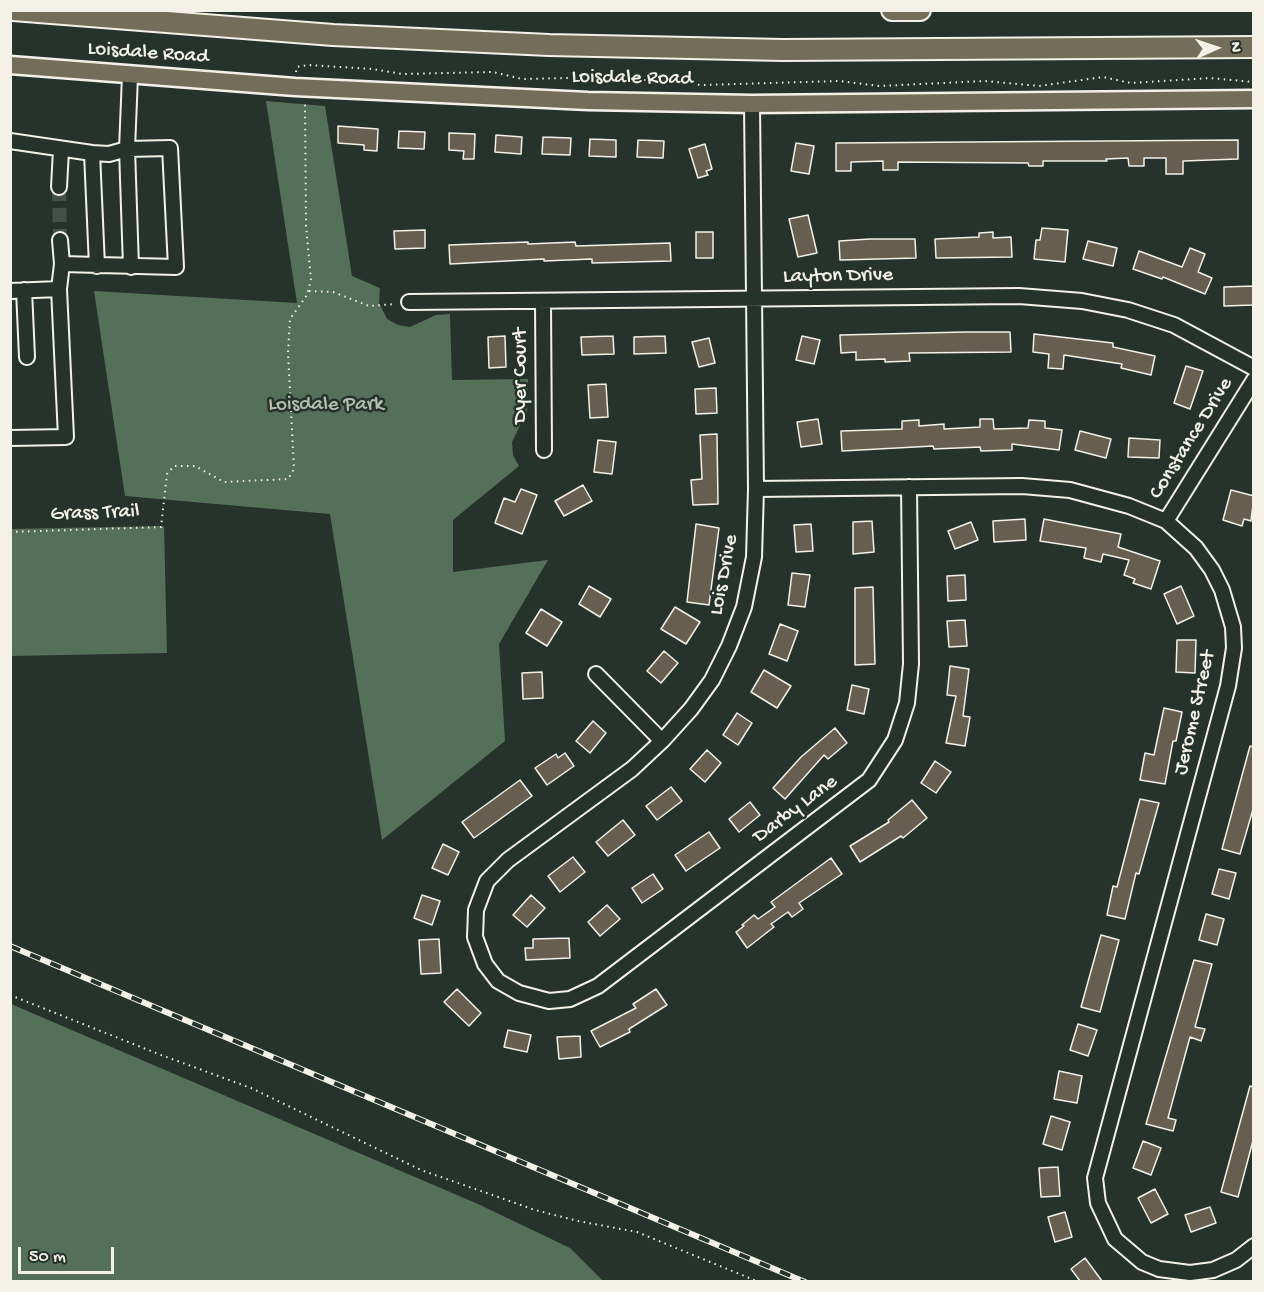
<!DOCTYPE html>
<html>
<head>
<meta charset="utf-8">
<style>
	body { margin:0 }
	#map { position:relative; width:1264px; height:1292px; overflow:hidden; background:#26332d; font-family:"Gochi Hand",sans-serif }
	canvas { display:block }
	.frame { position:absolute; inset:0; border:12px solid #f4f1e8; pointer-events:none }
	.north { position:absolute; left:1186px; top:18px; width:60px; height:60px; -webkit-text-stroke:4px #26332d; paint-order:stroke; rotate:87deg; font-size:16px; font-weight:700; line-height:24px; text-align:center; color:#f4f1e8 }
	.north::after { content:''; display:block; margin:auto; width:21px; height:27px; background:#f4f1e8; clip-path:polygon(50% 0,100% 100%,50% 72%,0 100%) }
	.scale { position:absolute; left:18px; top:1247px; width:96px; height:27px; box-sizing:border-box; border:3px solid #f4f1e8; border-top:0; padding-left:8px; font-size:18px; line-height:21px; white-space:nowrap; color:#f4f1e8; -webkit-text-stroke:4px #26332d; paint-order:stroke }
</style>
</head>
<body>
<div id="map">
<canvas width="1264" height="1292"></canvas>
<div class="frame"></div>
<div class="north">N</div>
<div class="scale">50 m</div>
</div>
<script>
const ctx = document.querySelector('canvas').getContext('2d');
ctx.lineJoin = 'round';
function fillPath(path, color) {
  ctx.fillStyle = color;
  ctx.fill(path, 'evenodd');
}
function toPath(rows) {
  const path = new Path2D();
  for (const r of rows) {
    path.moveTo(r[0], r[1]);
    for (let i = 2; i < r.length; i += 2) path.lineTo(r[i], r[i + 1]);
  }
  return path;
}
function trace(path, color, width, dash) {
  ctx.strokeStyle = color;
  ctx.lineWidth = width;
  ctx.lineCap = dash ? 'butt' : 'round';
  ctx.setLineDash(dash || []);
  ctx.stroke(path);
}
function drawText(font, color, halo, rows, align = 'center') {
  ctx.font = font + ' "Gochi Hand",sans-serif';
  ctx.lineWidth = 5;
  ctx.setLineDash([]);
  ctx.textBaseline = 'middle';
  ctx.strokeStyle = halo;
  ctx.fillStyle = color;
  for (const [text, x, y, turn = 0] of rows) {
    ctx.save();
    ctx.translate(x, y);
    ctx.rotate((+turn || 0) * Math.PI / 180);
    ctx.textAlign = isNaN(turn) ? turn : align;
    if (halo) ctx.strokeText(text, 0, 0);
    ctx.fillText(text, 0, 0);
    ctx.restore();
  }
}
const green = toPath([
	[266,101,325,106,352,276,380,288,379,303,387,319,398,325,410,327,436,315,450,314,452,380,528,379,527,411,512,442,513,455,519,466,453,520,453,572,548,560,499,644,505,741,382,840,330,514,125,496,94,291,297,303],
	[164,526,167,653,11,656,11,529],
	[11,1004,478,1204,570,1248,603,1281,11,1281]
]);
const building = toPath([
	[338,126,378,129,377,151,364,150,364,145,338,143,338,126],
	[399,131,425,132,424,149,398,148,399,131],
	[449,133,475,134,474,159,463,159,464,151,449,150,449,133],
	[496,135,522,137,521,154,495,152,496,135],
	[543,137,571,138,570,155,542,154,543,137],
	[590,139,616,140,616,157,589,156,590,139],
	[638,140,664,141,663,158,637,157,638,140],
	[1238,140,1238,159,1183,161,1183,174,1166,174,1166,158,1144,158,1144,166,1129,166,1128,158,1106,159,1107,161,1043,161,1043,166,1029,166,1028,163,898,162,898,170,883,170,883,161,851,162,851,171,836,171,836,143,1238,140],
	[796,143,814,146,809,174,791,171,796,143],
	[705,144,712,169,706,171,708,175,698,178,689,149,705,144],
	[808,215,817,253,798,257,789,219,808,215],
	[1042,228,1068,230,1065,262,1034,259,1036,240,1040,240,1042,228],
	[425,230,425,248,395,249,394,231,425,230],
	[696,232,713,232,713,258,696,258,696,232],
	[993,232,993,238,1011,237,1012,257,936,258,935,239,979,237,979,233,993,232],
	[870,239,915,239,916,258,840,260,839,241,870,239],
	[1088,241,1117,248,1113,266,1083,259,1088,241],
	[528,242,528,244,575,242,576,246,670,243,671,261,592,263,592,259,544,261,544,259,450,264,449,245,528,242],
	[1190,248,1205,254,1198,272,1212,278,1205,294,1163,277,1162,279,1133,269,1139,251,1182,267,1190,248],
	[1254,286,1254,305,1224,306,1224,287,1254,286],
	[965,332,1010,332,1011,352,909,353,910,361,885,362,885,359,856,360,856,352,841,353,840,335,965,332],
	[1034,334,1113,343,1113,347,1155,356,1151,375,1121,368,1122,364,1064,355,1063,369,1048,368,1049,354,1033,352,1034,334],
	[505,336,506,367,489,368,488,337,505,336],
	[613,336,614,354,582,355,581,337,613,336],
	[665,336,666,353,634,354,634,337,665,336],
	[802,336,820,340,814,364,796,360,802,336],
	[709,338,715,363,699,367,692,342,709,338],
	[1186,366,1203,371,1190,409,1174,403,1186,366],
	[606,384,608,417,590,418,588,385,606,384],
	[716,388,717,413,696,414,695,389,716,388],
	[818,419,822,444,801,447,797,422,818,419],
	[980,419,993,419,994,429,1028,428,1029,420,1045,421,1045,428,1062,430,1059,450,1012,444,1012,450,981,451,980,447,934,449,933,446,842,451,841,431,902,429,902,421,919,420,919,426,944,424,944,429,980,427,980,419],
	[1080,431,1111,439,1106,458,1075,450,1080,431],
	[717,434,718,504,693,505,691,480,702,479,700,435,717,434],
	[1129,438,1160,440,1159,458,1128,457,1129,438],
	[598,440,616,442,612,474,594,472,598,440],
	[583,485,592,501,564,516,555,501,583,485],
	[521,489,537,495,522,534,495,523,504,498,515,502,521,489],
	[1231,490,1254,496,1251,521,1244,519,1242,526,1223,520,1231,490],
	[1025,519,1026,540,994,542,993,521,1025,519],
	[1044,519,1121,534,1118,547,1160,561,1151,589,1133,583,1135,579,1124,575,1129,560,1103,554,1101,562,1084,558,1086,548,1040,541,1044,519],
	[872,521,874,552,853,554,853,522,872,521],
	[971,522,978,540,955,549,948,531,971,522],
	[696,524,719,528,709,605,687,602,696,524],
	[811,524,813,551,796,552,794,525,811,524],
	[792,573,810,575,805,607,788,605,792,573],
	[965,575,966,600,948,601,947,576,965,575],
	[589,586,611,599,600,617,579,604,589,586],
	[1181,586,1194,616,1177,624,1164,594,1181,586],
	[873,587,875,664,855,665,855,588,873,587],
	[675,607,700,622,686,644,661,629,675,607],
	[541,609,562,622,547,646,526,633,541,609],
	[965,620,967,646,949,647,947,621,965,620],
	[780,624,798,631,787,661,769,654,780,624],
	[1177,640,1196,640,1195,673,1176,672,1177,640],
	[664,651,678,663,661,683,647,671,664,651],
	[950,666,969,669,963,716,970,717,965,746,946,743,956,696,947,695,950,666],
	[764,670,791,686,777,708,751,692,764,670],
	[542,672,543,698,523,699,522,673,542,672],
	[852,685,869,689,864,714,847,710,852,685],
	[1164,708,1182,712,1176,741,1173,741,1165,784,1140,780,1145,753,1154,755,1164,708],
	[737,713,752,723,738,745,723,735,737,713],
	[593,721,606,733,590,753,576,741,593,721],
	[835,728,847,743,828,759,824,755,785,799,773,788,801,757,835,728],
	[1250,746,1254,747,1254,806,1240,854,1222,849,1250,746],
	[707,750,721,763,705,782,690,769,707,750],
	[565,753,574,766,547,785,535,768,556,754,558,758,565,753],
	[935,761,951,772,936,793,921,783,935,761],
	[520,780,532,796,474,838,462,822,520,780],
	[671,787,682,801,657,820,646,806,671,787],
	[1140,799,1159,803,1139,874,1136,873,1125,919,1107,915,1113,886,1117,887,1140,799],
	[912,800,927,818,903,838,901,836,860,862,850,846,889,822,888,820,912,800],
	[750,802,760,815,739,832,729,819,750,802],
	[623,820,635,835,608,856,596,842,623,820],
	[709,832,720,848,686,871,675,855,709,832],
	[443,844,459,852,448,875,432,868,443,844],
	[573,857,585,872,560,892,548,876,573,857],
	[831,858,842,874,799,903,803,909,792,917,788,912,771,924,774,927,747,948,736,932,744,926,742,925,754,915,758,919,775,907,771,902,831,858],
	[1219,869,1236,873,1229,899,1212,894,1219,869],
	[653,874,663,889,642,903,632,888,653,874],
	[422,895,440,901,432,925,414,918,422,895],
	[531,895,545,908,527,927,513,915,531,895],
	[607,905,620,919,600,936,588,922,607,905],
	[1206,914,1224,919,1217,945,1199,940,1206,914],
	[1101,935,1119,940,1100,1012,1081,1007,1101,935],
	[569,938,570,958,526,960,525,948,533,948,533,939,569,938],
	[439,939,441,973,421,974,419,940,439,939],
	[1194,960,1212,964,1195,1027,1205,1029,1201,1041,1190,1037,1168,1118,1176,1120,1173,1131,1146,1124,1194,960],
	[457,989,481,1013,469,1026,444,1002,457,989],
	[656,989,667,1005,629,1029,630,1032,600,1047,591,1031,636,1008,633,1004,656,989],
	[1078,1024,1097,1030,1088,1056,1070,1050,1078,1024],
	[508,1030,531,1035,527,1052,504,1047,508,1030],
	[580,1036,581,1057,559,1059,557,1037,580,1036],
	[1059,1071,1082,1076,1077,1103,1054,1099,1059,1071],
	[1250,1086,1254,1087,1254,1137,1238,1197,1221,1192,1250,1086],
	[1051,1116,1070,1122,1062,1150,1043,1144,1051,1116],
	[1143,1141,1161,1148,1151,1175,1133,1168,1143,1141],
	[1058,1167,1060,1196,1041,1197,1039,1168,1058,1167],
	[1155,1189,1168,1214,1151,1223,1138,1198,1155,1189],
	[1210,1207,1216,1223,1191,1232,1185,1215,1210,1207],
	[1065,1212,1072,1237,1055,1242,1048,1217,1065,1212],
	[1085,1258,1102,1281,1080,1281,1071,1269,1085,1258]
]);
const minorTunnel = toPath([
	[59,187,60,240]
]);
const path = toPath([
	[296,72,297,67,308,65,372,69,402,74,493,72,522,79,611,77,702,85,839,81,879,86,985,81,1039,86,1103,77,1131,83,1210,78,1254,82],
	[309,291,333,292,369,306,396,304],
	[10,532,161,527,167,474,174,466,195,466,224,482,288,479,294,469,288,353,290,319,307,295,311,280,306,226,305,103],
	[10,995,161,1055,251,1088,421,1170,535,1210,578,1221,637,1232,759,1282]
]);
const minor = toPath([
	[752,104,756,489,754,557,744,607,729,646,712,680,691,709,662,741,632,769,508,860,487,881,476,910,475,937,485,964,498,981,519,993,549,1001,570,999,598,986,869,780,895,740,907,703,911,664,909,487],
	[10,141,92,153,109,154,127,149,131,267],
	[92,153,97,266],
	[59,187,61,150],
	[62,264,176,267,170,148,127,149,130,76],
	[24,290,27,357],
	[10,291,59,289],
	[409,302,1019,296,1082,301,1128,310,1174,325,1254,368],
	[543,302,544,450],
	[10,438,66,437,59,289,62,264,60,240],
	[756,489,1022,486,1070,490,1129,506,1166,521,1196,548,1212,570,1222,590,1233,627,1234,648,1228,686,1095,1178,1098,1203,1115,1239,1142,1262,1159,1269,1190,1273,1213,1270,1236,1260,1254,1246],
	[1166,521,1254,380],
	[596,674,662,741]
]);
const major = toPath([
	[10,65,295,87,588,101,752,104,1254,99]
]);
const highway = toPath([
	[13,10,333,35,549,45,783,50,1254,47],
	[892,10,920,10]
]);
const rail = toPath([
	[10,946,805,1282]
]);
const streetNames = [
	["Loisdale Road",148,54,4],
	["Loisdale Road",632,79,1],
	["Layton Drive",838,277,-1],
	["Dyer Court",522,376,-90],
	["Constance Drive",1192,439,-58],
	["Grass Trail",95,514,-2],
	["Lois Drive",725,575,-79],
	["Jerome Street",1196,713,-77],
	["Darby Lane",796,810,-37]
];
const parkNames = [
	["Loisdale Park",326,406]
];
fillPath(green, '#547058');
fillPath(building, '#665f4f');
trace(building, '#f4f1e8', 1.5);
trace(minorTunnel, '#455049', 14, [14, 7]);
trace(minor, '#f4f1e8', 18);
trace(major, '#f4f1e8', 21);
trace(highway, '#f4f1e8', 24);
trace(path, '#f4f1e8', 2, [1.5, 4.5]);
trace(minor, '#26332d', 14);
trace(major, '#726e59', 16);
trace(highway, '#726e59', 20);
trace(rail, '#f4f1e8', 6);
trace(rail, '#26332d', 4, [11]);
drawText('21px', '#f4f1e8', '#26332d', streetNames);
drawText('21px', '#b4bdae', '#26332d', parkNames);
</script>
</body>
</html>
